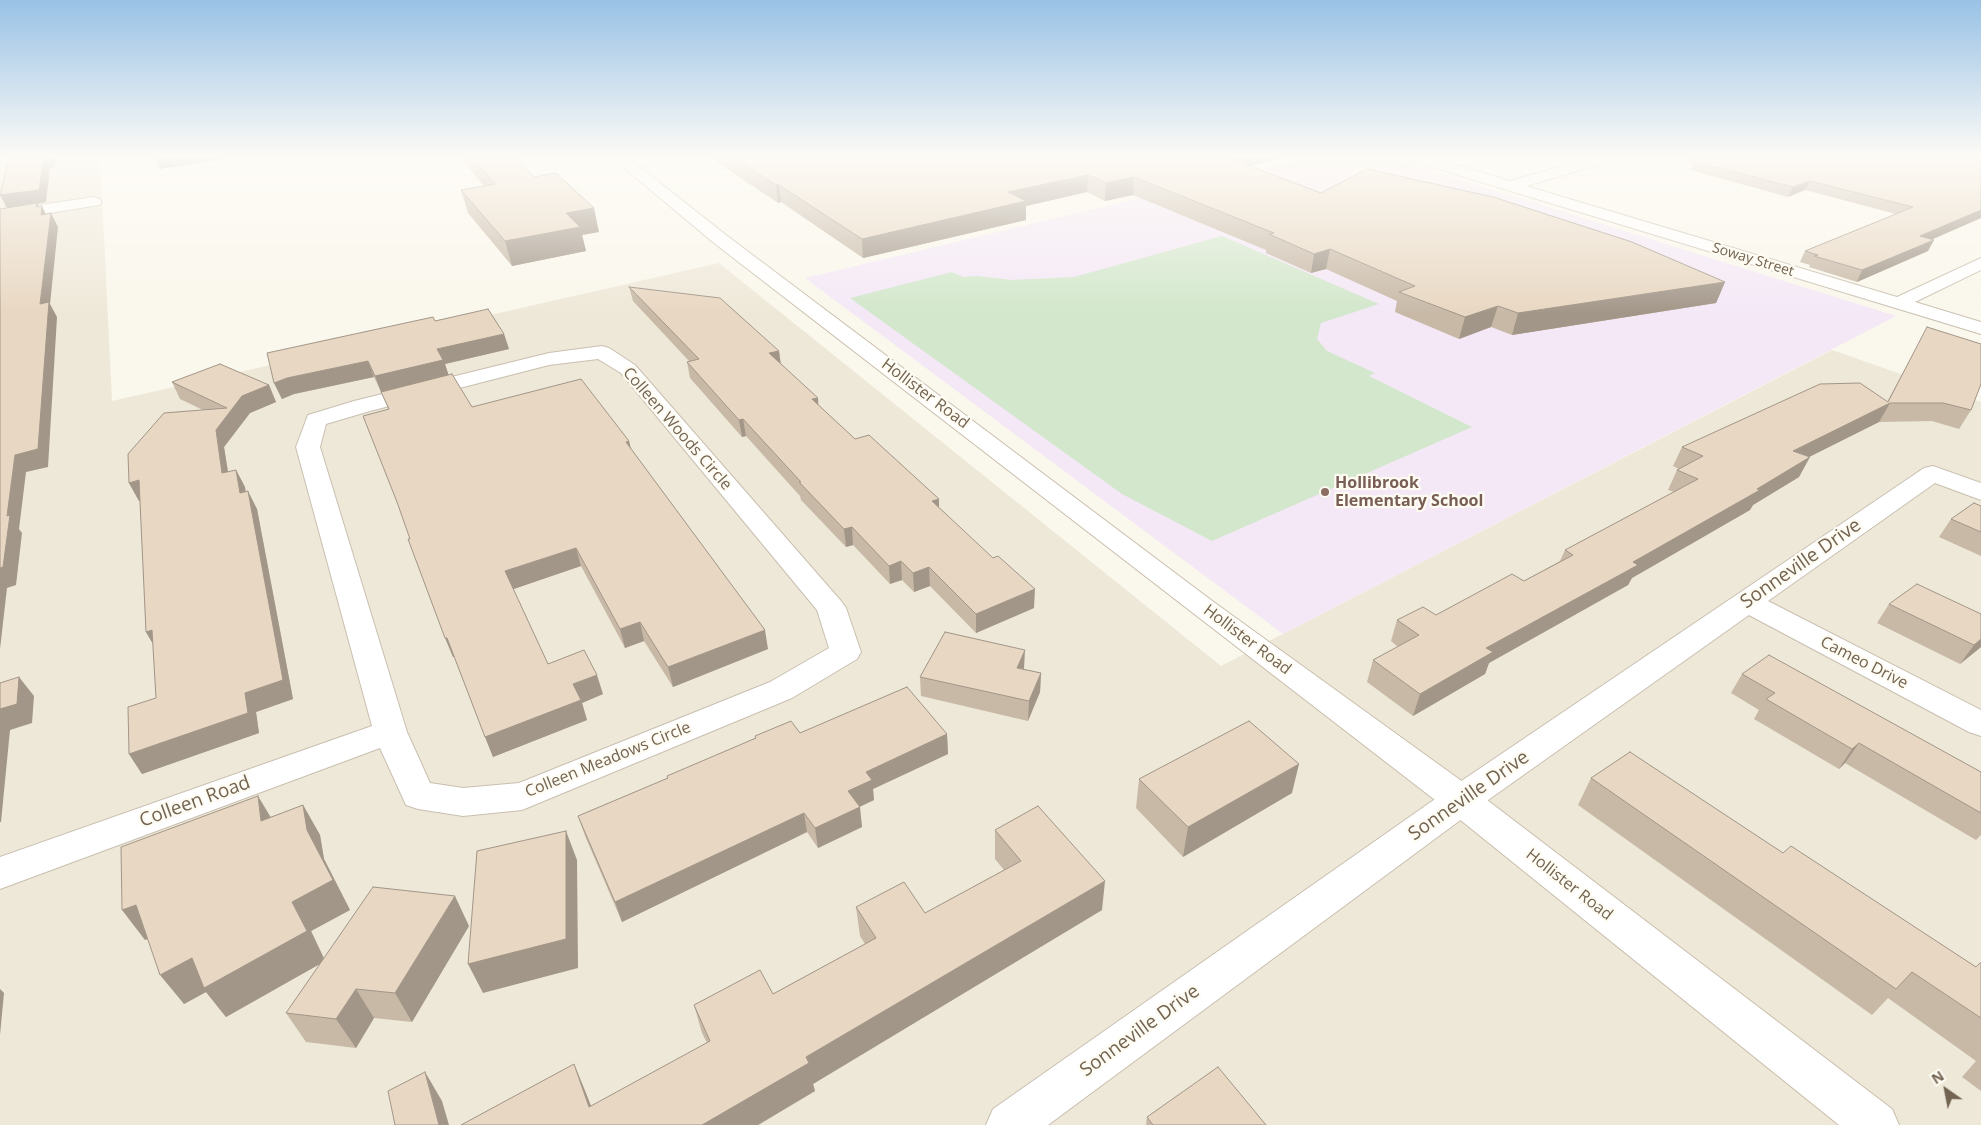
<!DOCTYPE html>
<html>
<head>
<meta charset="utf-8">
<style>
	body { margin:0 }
	#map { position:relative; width:1981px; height:1125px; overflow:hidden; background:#faf7ec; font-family:"Open Sans",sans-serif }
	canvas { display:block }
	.north { position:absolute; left:1921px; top:1065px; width:50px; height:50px; -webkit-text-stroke:4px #fdfbf2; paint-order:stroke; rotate:327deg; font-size:14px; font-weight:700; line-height:20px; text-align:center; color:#736351 }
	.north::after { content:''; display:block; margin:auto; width:18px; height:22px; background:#736351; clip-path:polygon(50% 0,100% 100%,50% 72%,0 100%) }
</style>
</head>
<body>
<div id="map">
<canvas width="1981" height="1125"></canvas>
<div class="north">N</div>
</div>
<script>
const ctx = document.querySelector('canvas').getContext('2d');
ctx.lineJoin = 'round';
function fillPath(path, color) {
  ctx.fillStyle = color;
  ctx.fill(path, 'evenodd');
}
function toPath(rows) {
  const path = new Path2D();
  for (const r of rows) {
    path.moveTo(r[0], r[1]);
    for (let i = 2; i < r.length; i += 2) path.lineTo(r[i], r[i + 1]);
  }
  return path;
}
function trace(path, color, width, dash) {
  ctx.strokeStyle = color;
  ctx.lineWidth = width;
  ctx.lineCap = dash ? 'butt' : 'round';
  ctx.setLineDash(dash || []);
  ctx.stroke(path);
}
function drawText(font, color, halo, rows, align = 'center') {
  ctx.font = font + ' "Open Sans",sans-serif';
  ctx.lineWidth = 4.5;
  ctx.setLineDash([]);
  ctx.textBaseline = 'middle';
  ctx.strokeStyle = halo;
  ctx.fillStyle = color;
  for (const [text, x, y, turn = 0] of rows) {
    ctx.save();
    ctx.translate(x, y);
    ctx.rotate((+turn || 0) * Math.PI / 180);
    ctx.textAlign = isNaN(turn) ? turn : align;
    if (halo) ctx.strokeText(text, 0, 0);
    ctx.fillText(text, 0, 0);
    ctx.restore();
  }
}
const residential = toPath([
	[0,156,100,156,112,401,719,263,1221,666,1832,350,1981,402,1981,1125,0,1125]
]);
const education = toPath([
	[1316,156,1385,156,1896,316,1283,634,805,278]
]);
const green = toPath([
	[1222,236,1379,304,1321,323,1317,339,1327,351,1375,373,1369,376,1472,427,1212,541,1122,494,850,298,952,272,963,277,977,276,1012,280,1074,277]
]);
const street = toPath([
	[1404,156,1427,156,1510,181,1597,156,1620,156,1618,159,1526,186,1897,297,1981,258,1981,270,1915,302,1981,322,1981,334,1504,189,1406,159,1404,156],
	[94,197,99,199,102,202,99,205,0,221,0,211,94,197],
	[602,346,609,348,635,365,841,601,846,608,861,652,857,659,792,698,522,810,463,816,418,809,406,805,380,748,0,889,0,857,372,726,296,447,308,415,354,401,549,353,602,346],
	[598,359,621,373,817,610,829,648,770,682,519,783,463,788,430,783,407,732,320,447,326,424,370,411,549,365,598,359],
	[1933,466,1981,483,1981,500,1935,483,1768,601,1981,710,1981,736,1969,732,1749,615,1474,810,1048,1125,986,1125,993,1109,1448,790,1924,468,1933,466]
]);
const secondary = toPath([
	[610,156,626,156,726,235,1211,600,1474,790,1892,1109,1899,1125,1839,1125,1448,810,714,243,610,156]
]);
const wall = toPath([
	[459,156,514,156,534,177,599,232,582,235,586,251,512,266,468,213,461,190,484,186],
	[708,156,1279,156,1278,159,1249,166,1321,193,1725,282,1716,303,1512,335,1491,327,1459,339,1395,312,1397,301,1326,269,1311,273,1266,253,1266,250,1133,195,1105,201,1087,192,1026,206,1026,220,863,258,781,202,778,203],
	[1691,156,1981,156,1981,218,1932,239,1928,251,1857,282,1809,267,1810,265,1800,262,1805,251,1896,214,1805,190,1788,197,1690,170,1692,165,1688,164],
	[629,287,779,351,781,364,818,405,855,439,939,508,1034,608,976,633,930,586,914,592,902,580,890,584,853,545,846,547,801,500,800,496,746,436,742,437,690,378,687,362,689,361,633,301],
	[435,321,504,334,509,349,445,364,448,375,472,407,629,441,631,449,768,649,673,687,644,641,625,648,581,566,513,589,548,664,603,694,582,703,587,720,493,757,454,657,453,657,410,539,388,409,382,392,381,392,374,377,294,394,282,399,274,383],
	[1981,344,1981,386,1980,386,1971,410,1959,429,1932,421,1879,422,1809,457,1799,477,1753,505,1750,510,1632,578,1628,585,1489,663,1485,674,1413,716,1367,682,1373,660,1398,647,1391,641,1397,620,1436,615,1524,581,1560,561,1565,550,1674,492,1668,490,1677,470,1679,469,1673,466,1682,447,1887,402,1918,345],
	[172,382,269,385,276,402,250,413,224,447,228,472,236,470,245,487,245,492,257,509,293,699,256,712,259,733,142,774,129,754,156,698,153,644,146,632,140,500,139,501,129,483,203,410,180,399],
	[1981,506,1981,556,1939,537,1951,519],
	[1889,604,1981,647,1960,664,1877,623],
	[1024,669,1041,673,1040,692,1028,721,921,696,920,677],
	[1742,674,1981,772,1981,835,1976,840,1845,763,1839,769,1754,719,1759,710,1731,693],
	[800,733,947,734,948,754,873,789,874,800,859,807,862,827,818,848,807,832,622,922,585,836,578,816,668,778,755,738,755,736],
	[1591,778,1783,853,1976,967,1981,963,1981,1091,1962,1077,1976,1061,1888,998,1872,1015,1578,805],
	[1139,779,1292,793,1183,857,1136,808],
	[303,805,320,835,324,859,350,910,311,931,324,958,469,926,412,1022,374,1018,356,1048,306,1042,286,1013,320,964,226,1017,206,992,184,1004,148,939,145,940,271,817],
	[995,830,1102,910,813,1084,815,1091,758,1125,461,1125,574,1064,591,1106,707,1043,702,1033,694,1005,773,994,865,944,860,936,856,907,925,913,1004,870,995,859],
	[1147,1117,1266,1125,1146,1125]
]);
const shadedWall = toPath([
	[44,156,56,156,55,167,50,168,46,202,37,204,41,211,42,206,48,219,48,228,36,207,7,208,0,195],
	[157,156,245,156,160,169,155,157],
	[1223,156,1279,156,1278,159,1221,173],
	[1088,175,1087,192,1026,206,1026,220,863,258,862,239,1008,192],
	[1134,177,1133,195,1105,201,1106,183],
	[1810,181,1805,190,1788,197,1793,187],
	[776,185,779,185,781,202,778,203],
	[594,208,599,232,582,235,586,251,512,266,505,241,566,213],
	[1981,210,1981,218,1915,247,1920,236],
	[51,213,58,227,50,304,57,317,48,467,26,472,19,529,22,533,16,585,7,588,0,649,0,568,15,455,40,304],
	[1934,240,1928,251,1857,282,1862,270],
	[1330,249,1326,269,1311,273,1314,254],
	[1725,282,1716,303,1512,335,1518,313],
	[1498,306,1491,327,1459,339,1465,317],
	[504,334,509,349,445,364,449,376,381,392,375,376,437,349],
	[779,351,781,367,769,353],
	[368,361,374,377,294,394,282,399,274,383,287,378],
	[269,385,276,402,250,413,224,447,231,491,222,473,216,430,242,396],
	[818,398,819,414,812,399],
	[1890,403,1879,422,1783,470,1793,451],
	[743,419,746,436,742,437,739,420],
	[629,441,633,458,626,442],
	[1810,457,1799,477,1753,505,1750,510,1632,578,1628,585,1489,663,1485,674,1413,716,1420,694,1486,648],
	[236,470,245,487,249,511,240,493],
	[139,480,149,498,139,501,129,483],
	[248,491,257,509,293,699,256,712,259,733,142,774,129,754,245,693],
	[939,499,939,517,932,501],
	[852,527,853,545,846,547,844,529],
	[576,548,581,566,511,590,505,571],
	[901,561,902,580,890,584,889,566],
	[929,567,930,586,914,592,913,573],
	[1035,589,1034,608,976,633,976,614],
	[640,622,644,641,625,648,620,629],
	[152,630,157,651,146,632],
	[765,630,768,649,673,687,668,667],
	[445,638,447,638,455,657,453,657],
	[1981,639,1981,647,1960,664,1974,645],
	[1025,650,1024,669,1017,668],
	[1041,673,1040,692,1028,721,1029,701],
	[597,675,603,694,582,703,587,720,493,757,485,737,573,684],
	[19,677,34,696,32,723,10,730,1,822,0,822,0,709],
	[947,734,948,754,873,789,874,800,851,811,848,791,866,772],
	[1859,743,1845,763,1839,769,1852,749],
	[1299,764,1292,793,1183,857,1188,827],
	[258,796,276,826,261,821],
	[303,805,320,835,324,859,350,910,311,931,325,961,226,1017,206,992,184,1004,160,975,292,902],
	[860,807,862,827,818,848,815,828],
	[804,813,807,832,622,922,615,902],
	[566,831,577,860,578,968,483,993,468,964],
	[1105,881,1102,910,813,1084,815,1091,758,1125,702,1125,806,1057],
	[455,896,469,926,412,1022,395,993],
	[136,905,159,934,145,940,122,910],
	[0,989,4,993,0,1035],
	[356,989,374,1018,356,1048,336,1019],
	[574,1064,586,1093,598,1125,589,1107],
	[425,1072,442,1101,449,1125,439,1125]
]);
const building = toPath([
	[10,156,44,156,39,190,0,195,10,156],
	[471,156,514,156,534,177,556,173,594,208,566,213,580,227,505,241,461,190,495,184,471,156],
	[731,156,1223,156,1321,193,1367,169,1493,197,1632,242,1725,282,1518,313,1498,306,1465,317,1399,292,1415,286,1330,249,1314,254,1269,234,1274,233,1134,177,1106,183,1088,175,1008,192,1026,201,862,239,779,185,776,185,731,156],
	[1699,156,1981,156,1981,210,1920,236,1934,240,1862,270,1814,256,1818,255,1805,251,1913,207,1810,181,1793,187,1693,161,1704,158,1699,156],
	[37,203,36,207,42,206,41,215,51,213,40,304,49,302,38,449,15,455,7,516,10,515,3,567,0,568,0,209,37,203],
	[629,287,720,298,779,351,769,353,818,398,812,399,855,439,869,435,939,499,932,501,993,558,998,556,1035,589,976,614,929,567,913,573,901,561,889,566,852,527,844,529,799,482,801,482,743,419,739,420,687,362,699,359,629,287],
	[488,309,504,334,437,349,443,360,375,376,368,361,287,378,274,383,267,353,433,317,435,321,488,309],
	[1927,327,1981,344,1981,384,1971,410,1943,403,1890,403,1793,451,1810,457,1757,489,1760,490,1633,562,1638,565,1486,648,1493,652,1420,694,1373,660,1419,635,1397,620,1423,607,1436,615,1512,574,1524,581,1573,555,1565,550,1698,479,1677,470,1703,456,1682,447,1820,384,1860,383,1888,402,1927,327],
	[220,364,269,385,242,396,216,430,222,473,236,470,240,493,248,491,283,680,245,693,248,713,129,754,128,707,156,698,152,630,146,632,139,480,129,483,128,454,164,413,227,408,172,382,220,364],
	[452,374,472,407,581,379,629,441,626,442,765,630,668,667,640,622,620,629,576,548,505,571,548,664,584,650,597,675,573,684,581,700,485,737,447,638,445,638,408,539,410,539,397,502,363,416,389,409,381,392,452,374],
	[1974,503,1981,506,1981,532,1951,519,1974,503],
	[1917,584,1981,614,1981,639,1974,645,1889,604,1917,584],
	[945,632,1025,650,1017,668,1041,673,1029,701,920,677,945,632],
	[1769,655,1981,772,1981,813,1859,743,1852,749,1766,699,1775,693,1742,674,1769,655],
	[19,677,17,704,0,709,0,683,19,677],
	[907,687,947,734,866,772,872,780,848,791,860,807,815,828,804,813,615,902,578,816,668,778,667,776,756,738,755,736,791,721,800,733,907,687],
	[1249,721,1299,764,1188,827,1139,779,1249,721],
	[1630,752,1783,853,1791,846,1976,967,1980,963,1981,963,1981,1018,1912,972,1896,989,1591,778,1630,752],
	[258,796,261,821,303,805,307,830,333,880,292,902,307,931,204,988,192,958,160,975,136,905,122,910,121,847,258,796],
	[1038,806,1105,881,806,1057,809,1063,702,1125,461,1125,574,1064,589,1107,710,1041,694,1005,760,970,773,994,876,938,856,907,904,882,925,913,1021,861,995,830,1038,806],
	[566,831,566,939,468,964,477,851,566,831],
	[373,887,455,896,395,993,356,989,336,1019,286,1013,373,887],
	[1218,1067,1266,1125,1153,1125,1147,1117,1218,1067],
	[425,1072,439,1125,395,1125,388,1091,425,1072]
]);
const markers = [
	[1325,492,5,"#8d6e63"]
];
const farStreetnames = [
	["Soway Street",1753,260,17]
];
const streetNames = [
	["Hollister Road",925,394,37],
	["Colleen Woods Circle",677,429,49],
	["Hollister Road",1247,640,37],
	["Cameo Drive",1864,663,27],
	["Colleen Meadows Circle",608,760,-22],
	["Hollister Road",1569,885,38]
];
const educationNames = [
	["Hollibrook",1335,483],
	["Elementary School",1335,501]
];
const nearStreetnames = [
	["Sonneville Drive",1801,564,-35],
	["Sonneville Drive",1469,796,-35],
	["Colleen Road",195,802,-20],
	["Sonneville Drive",1140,1031,-36]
];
fillPath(residential, '#eee8d8');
fillPath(education, '#f4e8f7');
fillPath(green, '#d2e7cb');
trace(street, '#c9bfb0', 2);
trace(secondary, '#cabeac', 2);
fillPath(street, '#fff');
fillPath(secondary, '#fff');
fillPath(wall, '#c8b9a7');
fillPath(shadedWall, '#a29688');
fillPath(building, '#e8d7c2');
trace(building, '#a29688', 1);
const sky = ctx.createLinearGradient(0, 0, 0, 314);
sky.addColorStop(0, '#99c2e6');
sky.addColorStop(0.5, '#fdfbf6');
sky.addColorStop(1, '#fdfbf600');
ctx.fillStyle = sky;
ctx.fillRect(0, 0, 1981, 314);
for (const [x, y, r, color] of markers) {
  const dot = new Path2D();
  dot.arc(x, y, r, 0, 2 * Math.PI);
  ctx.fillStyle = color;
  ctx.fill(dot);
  trace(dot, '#fdfbf2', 2);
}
drawText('14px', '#736351', '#fdfbf2', farStreetnames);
drawText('16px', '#736351', '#fdfbf2', streetNames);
drawText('bold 16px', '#785e54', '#fdfbf2', educationNames, 'left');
drawText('19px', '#736351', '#fdfbf2', nearStreetnames);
</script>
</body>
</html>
